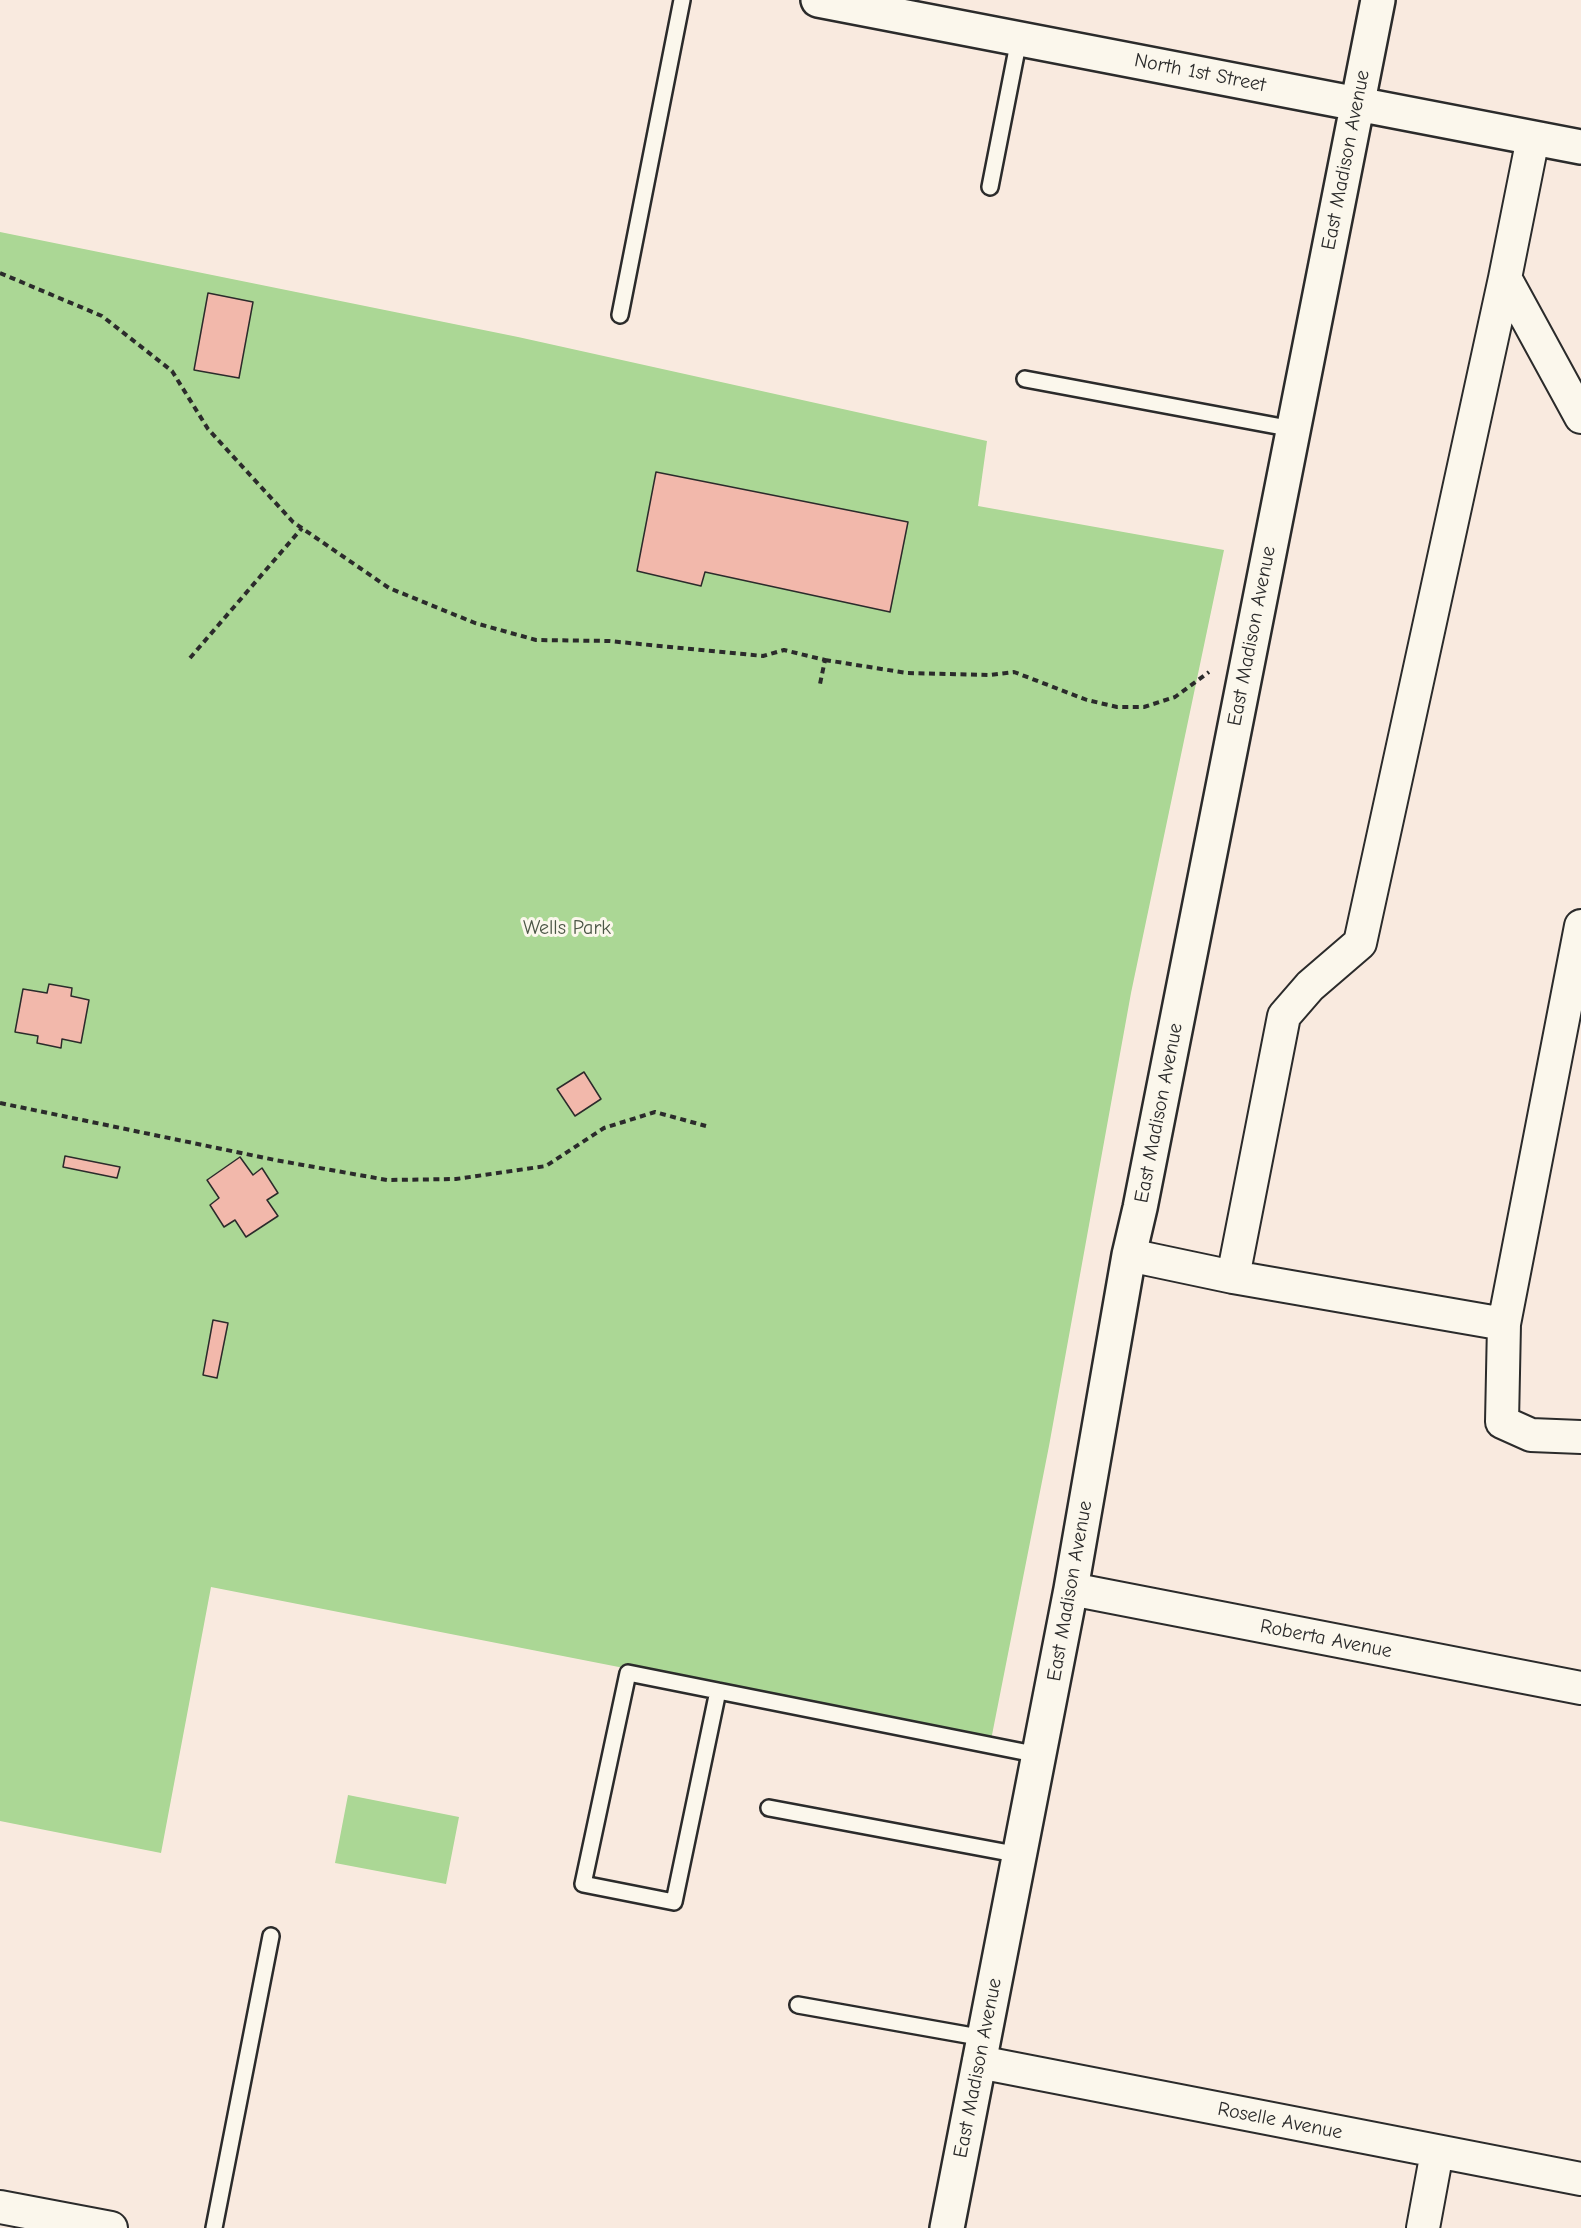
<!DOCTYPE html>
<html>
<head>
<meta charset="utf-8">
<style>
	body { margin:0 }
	canvas { display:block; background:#f9eadf }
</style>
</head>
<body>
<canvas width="1581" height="2228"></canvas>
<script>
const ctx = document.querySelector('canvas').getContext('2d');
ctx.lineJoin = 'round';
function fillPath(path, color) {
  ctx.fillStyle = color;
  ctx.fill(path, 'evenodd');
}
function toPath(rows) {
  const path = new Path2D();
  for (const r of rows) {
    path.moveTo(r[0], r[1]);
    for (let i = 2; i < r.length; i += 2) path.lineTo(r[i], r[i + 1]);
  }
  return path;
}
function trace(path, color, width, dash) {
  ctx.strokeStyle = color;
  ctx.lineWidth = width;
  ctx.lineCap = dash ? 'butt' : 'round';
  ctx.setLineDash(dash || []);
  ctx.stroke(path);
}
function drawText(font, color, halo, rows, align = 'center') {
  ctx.font = font + ' "Comic Neue",sans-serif';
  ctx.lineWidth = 6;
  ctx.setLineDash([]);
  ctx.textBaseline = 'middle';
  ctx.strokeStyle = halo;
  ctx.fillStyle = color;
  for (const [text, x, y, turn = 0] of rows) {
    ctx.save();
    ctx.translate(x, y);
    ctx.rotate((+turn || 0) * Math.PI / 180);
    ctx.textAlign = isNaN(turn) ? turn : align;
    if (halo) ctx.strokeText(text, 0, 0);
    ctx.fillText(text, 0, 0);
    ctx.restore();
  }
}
const green = toPath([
	[0,232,518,337,987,441,978,506,1224,550,1131,993,1049,1446,991,1740,211,1587,161,1853,0,1821],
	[348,1795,459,1817,446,1884,335,1863]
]);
const building = toPath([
	[208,293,253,302,239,378,194,370,208,293],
	[656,472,908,522,890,612,705,572,701,586,637,571,656,472],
	[49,984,72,988,71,996,89,1000,81,1043,62,1039,61,1048,37,1043,38,1036,15,1032,23,989,47,993,49,984],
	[584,1072,601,1099,575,1116,557,1089,584,1072],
	[65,1156,120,1167,117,1178,63,1167,65,1156],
	[240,1157,253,1175,262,1168,278,1193,267,1200,278,1216,246,1237,235,1220,224,1227,210,1205,219,1198,207,1180,240,1157],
	[213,1320,228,1323,217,1378,203,1375,213,1320]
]);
const path = toPath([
	[0,273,102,316,172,371,208,429,293,522,389,588,475,623,536,640,609,641,763,656,784,650,825,660,820,684],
	[190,658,302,528],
	[825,660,907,673,989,675,1014,672,1087,700,1117,707,1144,707,1175,697,1209,672],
	[0,1103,275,1160,387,1180,456,1179,546,1166,604,1128,655,1112,706,1126]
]);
const lane = toPath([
	[990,187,1019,39],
	[620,315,682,0],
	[1025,379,1293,429],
	[718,1691,674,1902,583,1884,628,1673,718,1691,1039,1755],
	[769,1808,1020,1855],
	[798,2005,984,2038],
	[214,2228,271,1936]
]);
const street = toPath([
	[1533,138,1505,278,1581,417],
	[1581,926,1504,1324,1502,1422,1531,1435,1581,1437],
	[1129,1255,1233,1277,1504,1324],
	[1233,1277,1284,1016,1310,986,1360,943,1505,278],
	[1071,1589,1581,1688],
	[979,2062,1581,2179],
	[0,2207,111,2228],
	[1423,2228,1437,2152]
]);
const secondary = toPath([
	[818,0,1581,147],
	[947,2228,1071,1589,1129,1255,1140,1208,1378,0]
]);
const streetNames = [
	["North 1st Street",1200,73,11],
	["East Madison Avenue",1346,160,-79],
	["East Madison Avenue",1252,636,-79],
	["East Madison Avenue",1159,1113,-79],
	["East Madison Avenue",1070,1591,-80],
	["Roberta Avenue",1326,1639,11],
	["East Madison Avenue",978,2068,-79],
	["Roselle Avenue",1280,2121,11]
];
const parkNames = [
	["Wells Park",567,928]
];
fillPath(green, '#abd795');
fillPath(building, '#f2b8ab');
trace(building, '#2b2b2b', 1.5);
trace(lane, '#2b2b2b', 20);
trace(street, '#2b2b2b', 36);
trace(secondary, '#2b2b2b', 38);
trace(path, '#2b2b2b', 4, [6, 4.5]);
trace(lane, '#fbf7ec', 15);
trace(street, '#fbf7ec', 32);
trace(secondary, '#fbf7ec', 33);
drawText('20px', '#2b2b2b', '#fbf7ec', streetNames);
drawText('20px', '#4b5646', '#fbf7ec', parkNames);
</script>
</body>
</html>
